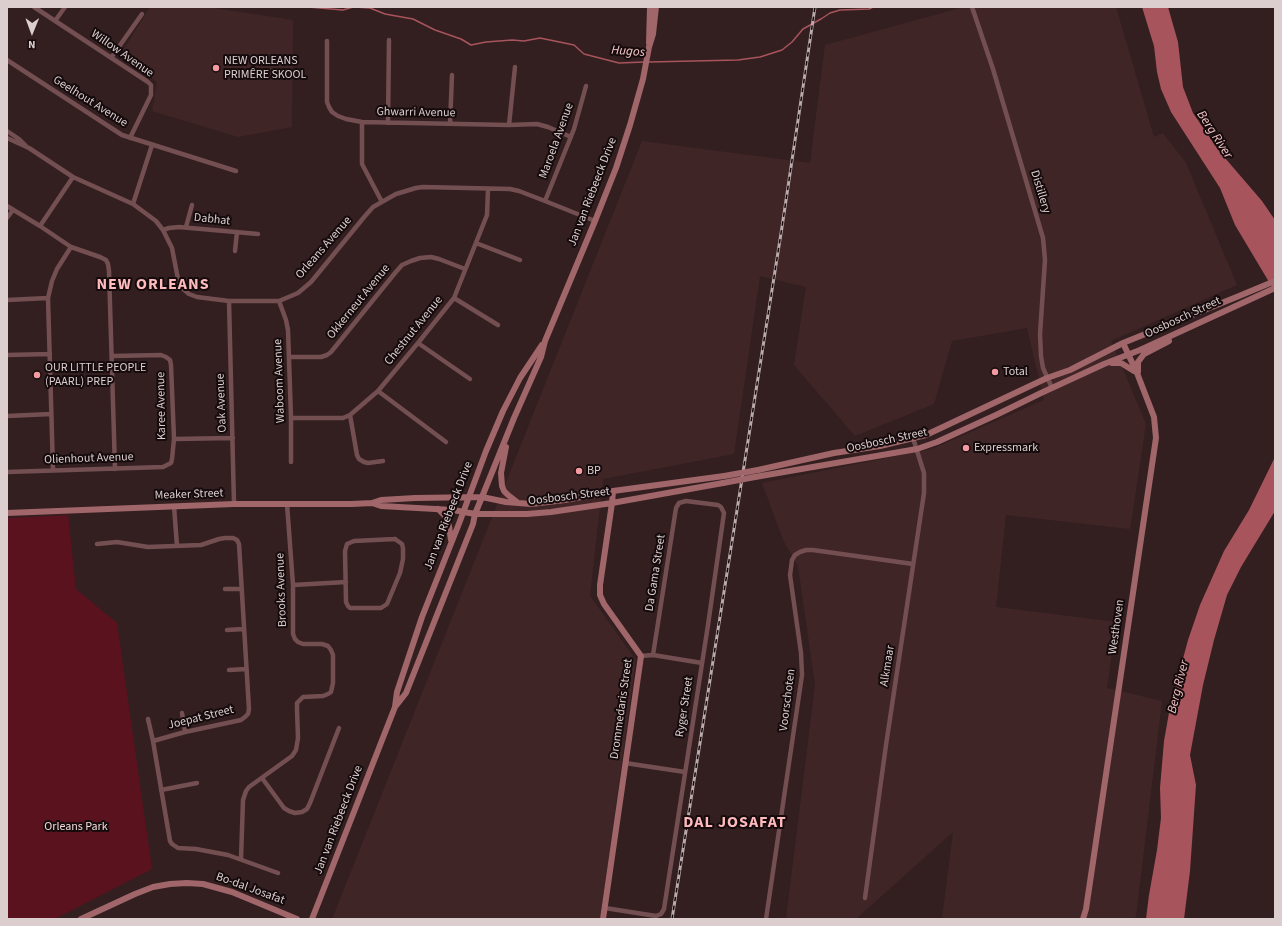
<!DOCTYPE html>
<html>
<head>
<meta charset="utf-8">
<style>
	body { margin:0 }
	#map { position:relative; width:1282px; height:926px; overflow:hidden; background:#331f20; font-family:"Source Sans 3",sans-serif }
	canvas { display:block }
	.frame { position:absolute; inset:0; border:8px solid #dccece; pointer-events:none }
	.north { position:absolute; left:12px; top:12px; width:40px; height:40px; -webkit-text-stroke:3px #150b0c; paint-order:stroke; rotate:181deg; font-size:11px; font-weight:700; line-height:16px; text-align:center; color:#dccece }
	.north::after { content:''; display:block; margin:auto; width:14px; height:18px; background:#dccece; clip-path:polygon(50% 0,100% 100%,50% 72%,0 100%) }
</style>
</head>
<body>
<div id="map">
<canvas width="1282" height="926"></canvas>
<div class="frame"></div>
<div class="north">N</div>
</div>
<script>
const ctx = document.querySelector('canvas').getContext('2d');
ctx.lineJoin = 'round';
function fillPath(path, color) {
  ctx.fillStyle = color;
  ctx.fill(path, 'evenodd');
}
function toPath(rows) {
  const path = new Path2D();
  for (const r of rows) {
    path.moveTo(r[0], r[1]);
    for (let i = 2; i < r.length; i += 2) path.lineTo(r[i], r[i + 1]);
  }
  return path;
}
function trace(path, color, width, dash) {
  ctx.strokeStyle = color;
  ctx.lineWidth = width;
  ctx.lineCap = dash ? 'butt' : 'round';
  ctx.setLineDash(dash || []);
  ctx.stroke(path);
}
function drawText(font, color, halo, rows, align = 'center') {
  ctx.font = font + ' "Source Sans 3",sans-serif';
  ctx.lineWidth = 4;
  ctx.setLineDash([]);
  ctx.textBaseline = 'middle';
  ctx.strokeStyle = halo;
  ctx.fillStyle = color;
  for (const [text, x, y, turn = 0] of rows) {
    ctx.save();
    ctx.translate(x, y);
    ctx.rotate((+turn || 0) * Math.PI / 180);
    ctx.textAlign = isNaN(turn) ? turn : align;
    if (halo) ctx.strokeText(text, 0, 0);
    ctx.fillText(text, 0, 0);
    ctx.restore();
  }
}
const built = toPath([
	[150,7,207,7,293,20,292,127,238,137,152,111,157,82,121,54],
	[964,7,1116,7,1154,137,1163,133,1186,163,1237,285,1111,341,1146,424,1130,529,1006,515,996,607,1116,622,1107,688,1162,701,1136,916,1134,919,942,919,953,832,856,919,786,919,815,685,798,566,784,542,762,483,932,449,1044,400,1027,328,952,341,934,404,855,436,794,365,806,287,760,276,734,454,603,479,590,596,636,660,600,919,332,919,642,141,810,163,825,45]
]);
const green = toPath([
	[68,515,76,589,117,623,152,869,55,919,7,919,7,518]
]);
const water = toPath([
	[1142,7,1168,7,1178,42,1183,87,1193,113,1219,151,1262,201,1275,220,1275,292,1235,225,1220,188,1171,112,1161,89,1157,72,1154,46],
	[1275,457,1275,511,1241,567,1227,595,1214,640,1203,685,1190,755,1196,785,1190,871,1184,919,1146,919,1149,895,1157,850,1161,818,1160,788,1164,741,1170,707,1188,640,1200,605,1224,551,1249,510]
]);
const stream = toPath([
	[308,7,343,10,353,7],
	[355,7,370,8,385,14,413,19,435,30,461,39,471,45,486,42,512,40,524,41,540,38,574,45,584,54,619,63,645,62],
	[649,62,738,60,760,57,782,50,792,42,803,29,821,19,830,13,840,10,869,9,873,7]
]);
const street = toPath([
	[34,7,148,82,151,85,151,95,130,138],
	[972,7,993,69,1043,238,1045,260,1040,334,1041,356,1043,368,1052,388],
	[55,21,65,7],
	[327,41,327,102,329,107,332,112,338,116,346,119,362,122,509,125,537,124,548,127,571,137],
	[111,58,142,14],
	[7,60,122,135,236,171],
	[362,122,362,164,382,202],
	[388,123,389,40],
	[450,124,452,75],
	[509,125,515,67],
	[7,131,19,139,26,146],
	[7,138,29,148,73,177,133,204,156,221,163,230,172,248,178,279,182,288,189,294,197,297,229,301,279,301,298,293,311,282,365,216,373,207,396,194,416,188,423,187,510,189,519,191,545,201,595,221],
	[545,201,574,129,586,86],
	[133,204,152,145],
	[7,206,40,226,71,247,100,257,106,260,108,264,109,271,115,469],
	[7,218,13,210],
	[40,226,73,177],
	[186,227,192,205],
	[163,230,169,228,179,227,258,234],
	[476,243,520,260],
	[235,251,237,232],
	[454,298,498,325],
	[7,300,48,298],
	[229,301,234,504],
	[279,301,286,320,288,330,291,418,291,462],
	[418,343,470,379],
	[7,355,50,354],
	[290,357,321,357,327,355,331,352,395,273,402,265,411,261,420,258,431,257,439,259,465,269],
	[378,391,446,442],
	[350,415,357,455,359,459,364,462,368,463,383,461],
	[7,416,51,414],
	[291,418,343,418,350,415,378,391,418,343,454,298,487,215,488,189],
	[174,439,233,438],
	[53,470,48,298,52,281,57,269,71,247],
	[7,472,163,467,171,463,172,459,174,439,171,365,170,360,166,357,161,355,112,356],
	[174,506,177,546],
	[395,539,402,544,403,548,403,559,400,573,387,604,381,608,350,608,348,606,346,602,345,551,347,544,354,541,395,539],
	[97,544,117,542,148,547,201,545,219,539,225,538,233,538,237,540,239,544,249,709,248,714,245,717,241,720,185,732,153,741,170,841,172,844,178,848,196,849,228,855,278,873],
	[293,585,346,582],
	[225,589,242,589],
	[227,630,244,629],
	[641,656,653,655,702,663],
	[229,670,246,669],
	[182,713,185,732],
	[148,719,153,741],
	[625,763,685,772],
	[262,778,284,808,289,811,295,813,302,812,307,809,310,803,339,728],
	[161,790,197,783],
	[241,859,243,800,246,791,249,787,292,756,296,750,298,738,297,709,297,703,303,697,323,696,328,694,331,692,333,683,333,655,331,650,328,646,322,644,303,644,298,642,295,639,293,634,293,585,287,504],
	[865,898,886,745,924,493,924,473,913,438],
	[605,908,656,916,661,914,664,909,708,625,724,513,721,507,718,505,686,501,679,503,676,508,653,655],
	[766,919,802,675,801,653,790,575,792,560,795,555,800,552,806,550,813,550,913,564]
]);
const secondary = toPath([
	[649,43,650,7],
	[1112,363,1121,363,1134,371],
	[1138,372,1138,362,1144,354,1169,341],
	[506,447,501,473,502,486,504,491,508,495,517,502],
	[758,470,834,453,880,446,926,435,1047,378,1070,370,1123,343,1239,296,1275,281],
	[755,477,917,449,937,442,996,415,1041,393,1104,364,1140,350,1275,288],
	[372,503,381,506,453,510,475,514,527,514,551,512,612,503,723,483],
	[438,509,445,516,449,526,451,540],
	[7,513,234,504,352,504,372,503,381,500,415,498,482,497,506,502,531,504,565,500,613,491,724,476],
	[395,707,406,693,473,524,475,514,482,497,514,418,541,357,545,341,595,221,616,168,630,125,643,79,649,47,653,34,656,7],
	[81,919,135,894,153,887,170,884,187,883,203,884,232,892,297,919],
	[312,919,395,707,397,692,422,617,460,521,486,451,503,411,520,378,542,345],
	[603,919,641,656,604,604,600,595,600,585,612,503,613,491],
	[1083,919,1086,909,1156,438,1154,417,1137,373,1123,343]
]);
const rail = toPath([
	[672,919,782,227,815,7]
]);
const secondaryBridge = toPath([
	[724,476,758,470],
	[723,483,755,477]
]);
const markers = [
	[216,68,4,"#f49aa1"],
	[995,372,4,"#f49aa1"],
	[37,375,4,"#f49aa1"],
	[966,448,4,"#f49aa1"],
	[579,471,4,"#f49aa1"]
];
const streetNames = [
	["Willow Avenue",122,54,35],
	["Geelhout Avenue",90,102,32],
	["Ghwarri Avenue",416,113,1],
	["Maroela Avenue",557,141,-70],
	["Jan van Riebeeck Drive",593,192,-69],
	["Distillery",1040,192,73],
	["Dabhat",212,220,6],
	["Orleans Avenue",324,248,-49],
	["Okkerneut Avenue",359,302,-51],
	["Oosbosch Street",1183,318,-25],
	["Chestnut Avenue",414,331,-51],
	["Waboom Avenue",280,381,-92],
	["Oak Avenue",222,403,-92],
	["Karee Avenue",162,406,-91],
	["Oosbosch Street",887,441,-12],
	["Olienhout Avenue",89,459,-2],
	["Meaker Street",189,495,-2],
	["Oosbosch Street",569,497,-7],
	["Jan van Riebeeck Drive",449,516,-69],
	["Da Gama Street",656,573,-81],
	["Brooks Avenue",282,590,-92],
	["Westhoven",1117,627,-82],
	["Alkmaar",888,666,-81],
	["Voorschoten",788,700,-83],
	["Ryger Street",685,707,-81],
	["Drommedaris Street",622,709,-82],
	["Joepat Street",201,718,-14],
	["Jan van Riebeeck Drive",339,820,-69],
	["Bo-dal Josafat",250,889,20]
];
const poiNames = [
	["NEW ORLEANS",224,61],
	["PRIMÊRE SKOOL",224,75],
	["OUR LITTLE PEOPLE",45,368],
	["(PAARL) PREP",45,382],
	["Total",1003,372],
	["Expressmark",974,448],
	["BP",587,471]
];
const parkNames = [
	["Orleans Park",76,827]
];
const waterNames = [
	["Hugos",628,52,4],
	["Berg River",1214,135,57],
	["Berg River",1179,687,-76]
];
const districtNames = [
	["NEW ORLEANS",153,285],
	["DAL JOSAFAT",735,823]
];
fillPath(built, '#402527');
fillPath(green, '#5a121f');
fillPath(water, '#a8545c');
trace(stream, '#a8545c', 1.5);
trace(street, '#744f52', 4.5);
trace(secondary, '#a0666a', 6);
trace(rail, '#baaaab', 3);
trace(rail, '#150b0c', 1.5, [4.5]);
trace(secondaryBridge, '#a0666a', 6);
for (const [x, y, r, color] of markers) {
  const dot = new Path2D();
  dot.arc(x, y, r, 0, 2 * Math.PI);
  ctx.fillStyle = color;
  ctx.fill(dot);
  trace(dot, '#150b0c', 1.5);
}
drawText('12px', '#dccece', '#150b0c', streetNames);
drawText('12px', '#dccece', '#150b0c', poiNames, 'left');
drawText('12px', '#f1d7d8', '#150b0c', parkNames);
drawText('italic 13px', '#f7c6c8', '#150b0c', waterNames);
ctx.letterSpacing = '1px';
drawText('bold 16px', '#ffbabd', '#150b0c', districtNames);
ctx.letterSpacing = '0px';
</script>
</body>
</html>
